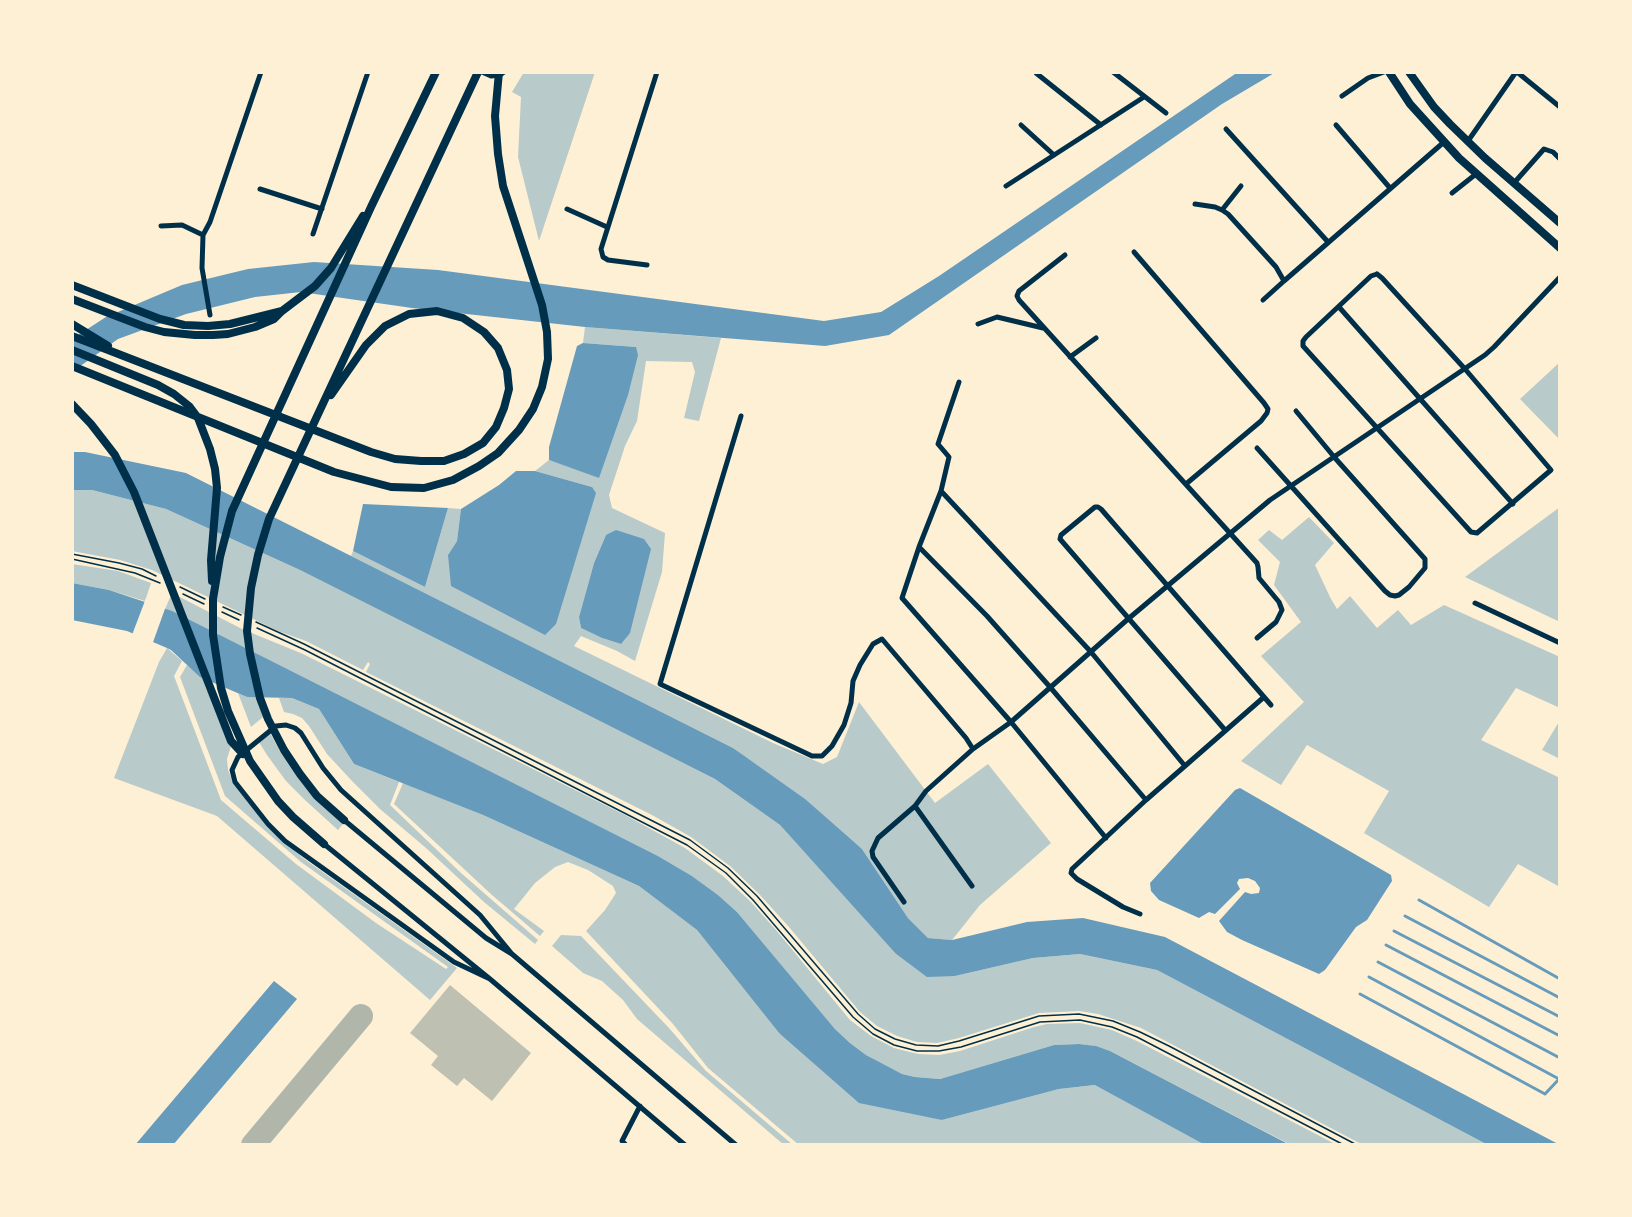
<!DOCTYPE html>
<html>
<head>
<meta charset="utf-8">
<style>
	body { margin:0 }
	#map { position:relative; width:1632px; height:1217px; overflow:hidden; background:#fdf0d5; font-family:Karla,sans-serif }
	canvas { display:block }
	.frame { position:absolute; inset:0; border:74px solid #fdf0d5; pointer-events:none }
</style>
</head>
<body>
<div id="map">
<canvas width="1632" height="1217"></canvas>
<div class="frame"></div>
</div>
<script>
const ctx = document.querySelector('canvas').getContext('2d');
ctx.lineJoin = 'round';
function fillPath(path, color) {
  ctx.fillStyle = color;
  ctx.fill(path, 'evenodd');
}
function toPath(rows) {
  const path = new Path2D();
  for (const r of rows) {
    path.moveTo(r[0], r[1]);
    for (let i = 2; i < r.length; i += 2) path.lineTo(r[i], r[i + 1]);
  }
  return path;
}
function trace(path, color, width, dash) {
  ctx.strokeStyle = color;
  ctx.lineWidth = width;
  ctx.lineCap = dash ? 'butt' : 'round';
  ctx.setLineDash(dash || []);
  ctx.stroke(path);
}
const green = toPath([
	[524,72,595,72,539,241,518,157,521,97,512,92],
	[585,327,721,338,699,421,684,418,695,372,692,362,646,361,637,421,625,446,609,495,612,508,665,533,662,572,635,661,617,651,581,636,574,646,773,743,823,764,837,757,859,702,935,803,988,764,1051,843,980,905,952,940,928,938,908,918,862,849,733,748,351,556,353,551,425,587,448,508,461,509,457,541,448,555,592,487,535,471,549,460,599,477,636,347,583,343],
	[606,535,621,644,602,638,581,628,579,617,594,563],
	[1560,362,1560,440,1520,399],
	[72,490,92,490,166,509,300,570,715,779,780,825,895,953,955,976,1033,958,1080,954,1157,970,1488,1145,1363,1145,1141,1028,1098,1014,1079,1011,1039,1013,959,1038,937,1043,917,1042,897,1036,877,1026,860,1012,789,927,760,895,730,866,691,837,652,815,366,672,370,664,368,662,363,670,306,641,278,631,152,570,120,560,72,551],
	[1560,507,1560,622,1465,577],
	[1309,517,1334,543,1315,565,1330,597,1337,609,1350,596,1377,628,1398,610,1411,625,1444,605,1560,657,1560,708,1516,688,1481,740,1560,778,1560,887,1518,864,1489,907,1364,833,1389,791,1307,745,1281,785,1241,761,1304,702,1261,656,1301,622,1274,585,1280,562,1258,540,1269,530,1282,540],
	[72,564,118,571,151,583,145,601,109,590,72,583],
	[172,593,242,629,303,654,627,816,685,848,723,876,751,902,776,930,850,1020,871,1036,894,1048,918,1054,939,1055,960,1051,1034,1027,1047,1024,1080,1023,1112,1030,1137,1041,1337,1145,1291,1145,1110,1051,1095,1046,1079,1044,1054,1045,940,1079,915,1077,902,1074,888,1067,866,1055,850,1043,835,1029,737,912,718,895,692,876,658,856,165,609],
	[167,648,182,661,174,676,221,800,296,864,376,923,446,969,448,967,301,862,225,796,180,677,187,665,204,678,231,746,227,759,228,770,234,784,267,826,303,858,457,968,430,1000,217,816,114,778,159,662],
	[238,693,247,697,256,697,263,717,251,727],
	[279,698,292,698,319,709,354,764,399,782,390,805,461,873,538,940,535,944,484,902,426,848,380,809,353,782,327,754,309,726,302,718,293,714,284,712],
	[1560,720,1560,759,1542,750],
	[270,733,281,753,343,824,338,830,306,801,286,781,267,755,259,742],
	[403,783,483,815,639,886,697,930,779,1033,942,1120,1059,1089,1096,1085,1205,1145,799,1145,708,1068,673,1024,586,931,605,910,616,893,613,886,588,870,568,862,555,867,535,883,514,909,544,931,540,936,492,895,394,804],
	[561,935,581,936,669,1028,706,1071,793,1145,784,1145,637,1019,623,1000,602,981,583,973,552,946]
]);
const water = toPath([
	[1238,72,1276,72,1222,104,889,335,825,346,585,327,412,308,301,292,255,297,186,314,118,339,72,372,72,339,106,317,182,285,248,269,314,262,438,270,824,321,881,312,939,276],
	[583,343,636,347,638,355,628,395,599,478,549,460,549,447,577,346],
	[72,452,85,452,186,473,733,748,805,799,862,849,908,918,928,938,952,940,1027,922,1083,918,1165,937,1560,1145,1488,1145,1157,970,1080,954,1033,958,955,976,927,977,895,953,780,825,715,779,300,570,166,509,92,490,72,490],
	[516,471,535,471,592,487,596,493,556,624,545,635,451,586,448,555,457,541,461,509,499,485],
	[363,504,448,508,425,587,353,551],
	[616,530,644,539,651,549,630,633,621,644,602,638,581,628,579,617,594,563,606,535],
	[72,583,109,590,172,611,658,856,692,876,718,895,737,912,835,1029,850,1043,866,1055,902,1074,915,1077,940,1079,1054,1045,1079,1044,1096,1046,1110,1051,1290,1145,1205,1145,1095,1085,1059,1089,942,1120,859,1103,779,1033,697,930,639,886,483,815,354,764,319,709,292,698,247,697,200,677,171,650,167,648,127,631,72,620],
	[1240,788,1391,875,1392,881,1367,920,1356,927,1325,970,1319,974,1242,940,1227,932,1219,921,1245,892,1251,894,1259,893,1260,888,1255,881,1248,878,1239,879,1237,883,1240,889,1215,914,1209,912,1199,918,1159,900,1151,891,1150,883,1235,790],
	[274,981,297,999,173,1145,135,1145]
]);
const pier = toPath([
	[146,598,166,606,152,645,132,635]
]);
const stream = toPath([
	[1419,900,1560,979],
	[1405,916,1560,998],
	[1394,931,1560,1017],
	[1386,945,1560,1036],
	[1378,962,1560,1058],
	[1369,977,1559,1079],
	[1360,994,1545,1094,1560,1078]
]);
const taxiway = toPath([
	[253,1145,361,1016]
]);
const building = toPath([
	[450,985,531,1053,492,1101,464,1078,457,1086,431,1065,438,1056,410,1033]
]);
const path = toPath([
	[72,554,119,563,142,569,156,576],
	[72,559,135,573,160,583],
	[180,587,205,599],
	[183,594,204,604],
	[223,607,241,615],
	[222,612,239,620],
	[256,622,304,644,690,840,728,868,757,896,858,1014,875,1029,895,1039,916,1045,938,1046,959,1041,1039,1016,1079,1014,1113,1021,1140,1032,1169,1046,1357,1145],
	[257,628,305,650,687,845,726,873,753,900,853,1017,873,1034,894,1045,917,1051,939,1051,961,1047,1040,1022,1080,1020,1112,1027,1137,1037,1344,1145]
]);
const minor = toPath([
	[482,72,491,76,500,75,504,72],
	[1113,72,1166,113],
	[1517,72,1560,107],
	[1036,73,1101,125],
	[1342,96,1368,78,1384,72],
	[1021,125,1054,155],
	[1336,125,1390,188],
	[1226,129,1328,242],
	[1468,141,1516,72],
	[1514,183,1544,149,1553,152,1560,159],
	[1006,186,1144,97],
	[260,189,322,209],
	[1452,193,1476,174],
	[1195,204,1215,207,1222,210,1228,214,1276,267,1284,281,1444,142],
	[567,209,607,227],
	[1222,210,1241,186],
	[161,226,182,225,203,235],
	[313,234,368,72],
	[1134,252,1264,403,1268,409,1267,413,1261,421,1186,484],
	[1065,255,1019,291,1017,296,1019,300,1257,563,1258,567,1259,578,1279,602,1282,610,1276,622,1257,638],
	[647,265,608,260,603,257,601,249,657,72],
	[1377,274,1382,278,1465,369,1551,470,1477,533,1471,532,1303,346,1303,341,1306,337,1371,276,1377,274],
	[1263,300,1284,281],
	[1339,307,1513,504],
	[210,315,202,268,203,235,210,222,261,72],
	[978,324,997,317,1043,328],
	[1070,357,1096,338],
	[959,382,938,444,949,457,941,491,1091,652,1185,766],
	[741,416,660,684,812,756,822,756,832,746,844,725,851,703,853,681,860,665,873,644,882,639,966,738,973,749],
	[1257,448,1385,591,1390,595,1395,596,1399,595,1409,587,1425,568,1425,559,1335,458,1296,411],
	[941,491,919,547,902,598,1011,722,1106,838],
	[919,547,987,616,1050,687,1146,800],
	[1475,603,1560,643],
	[1225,730,1060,539,1061,535,1095,507,1098,507,1101,509,1271,705],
	[344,820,486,938,512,954,736,1145],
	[324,844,490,979,685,1145],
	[972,886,915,806,926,791,973,749,1011,722,1128,619,1270,500,1485,355,1494,347,1560,277],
	[904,902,873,857,872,851,878,838,915,806],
	[1140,914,1123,907,1077,879,1071,873,1072,869,1146,800,1264,697],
	[490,979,454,962,285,841,268,824,235,782,232,770,238,757,276,726,286,725,295,728,301,733,323,768,341,790,480,915,512,954],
	[626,1145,622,1141,640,1106]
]);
const primary = toPath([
	[1389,72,1410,104,1459,158,1560,248],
	[1409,72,1434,107,1450,124,1485,158,1560,223],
	[72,285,160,319,184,325,208,326,230,324,282,311],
	[72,299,145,327,164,332,195,335,213,335,228,334,255,327,274,319,282,311,315,286,331,268,363,216],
	[72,324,108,346],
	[72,336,371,452,395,459,421,461,444,461,464,454,483,443,496,427,504,408,509,389,507,370,498,348,484,332,463,318,437,311,409,314,385,326,366,345,331,395],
	[72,350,158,385,174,394,189,406,198,418,210,449,215,469,217,488,211,560,212,581],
	[72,366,334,472,391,487,424,488,453,480,479,466,498,453,519,430,533,409,542,387,548,359,547,332,542,305,503,186,498,154,495,116,499,72],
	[72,404,91,424,115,455,134,492,231,741,243,754],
	[344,820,317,796,300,774,284,750,268,719,260,698,250,654,247,631,251,588,258,555,269,519,478,72],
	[324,844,293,817,278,801,250,761,228,711,221,688,213,635,213,599,220,557,232,511,371,207,436,72]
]);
fillPath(green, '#b9caca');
fillPath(water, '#669bbc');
fillPath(pier, '#fdf0d5');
trace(stream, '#669bbc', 3);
trace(taxiway, '#b1b6ab', 24);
fillPath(building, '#bec0b2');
trace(path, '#003049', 1.5);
trace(minor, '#003049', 5);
trace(primary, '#003049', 8);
</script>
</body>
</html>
